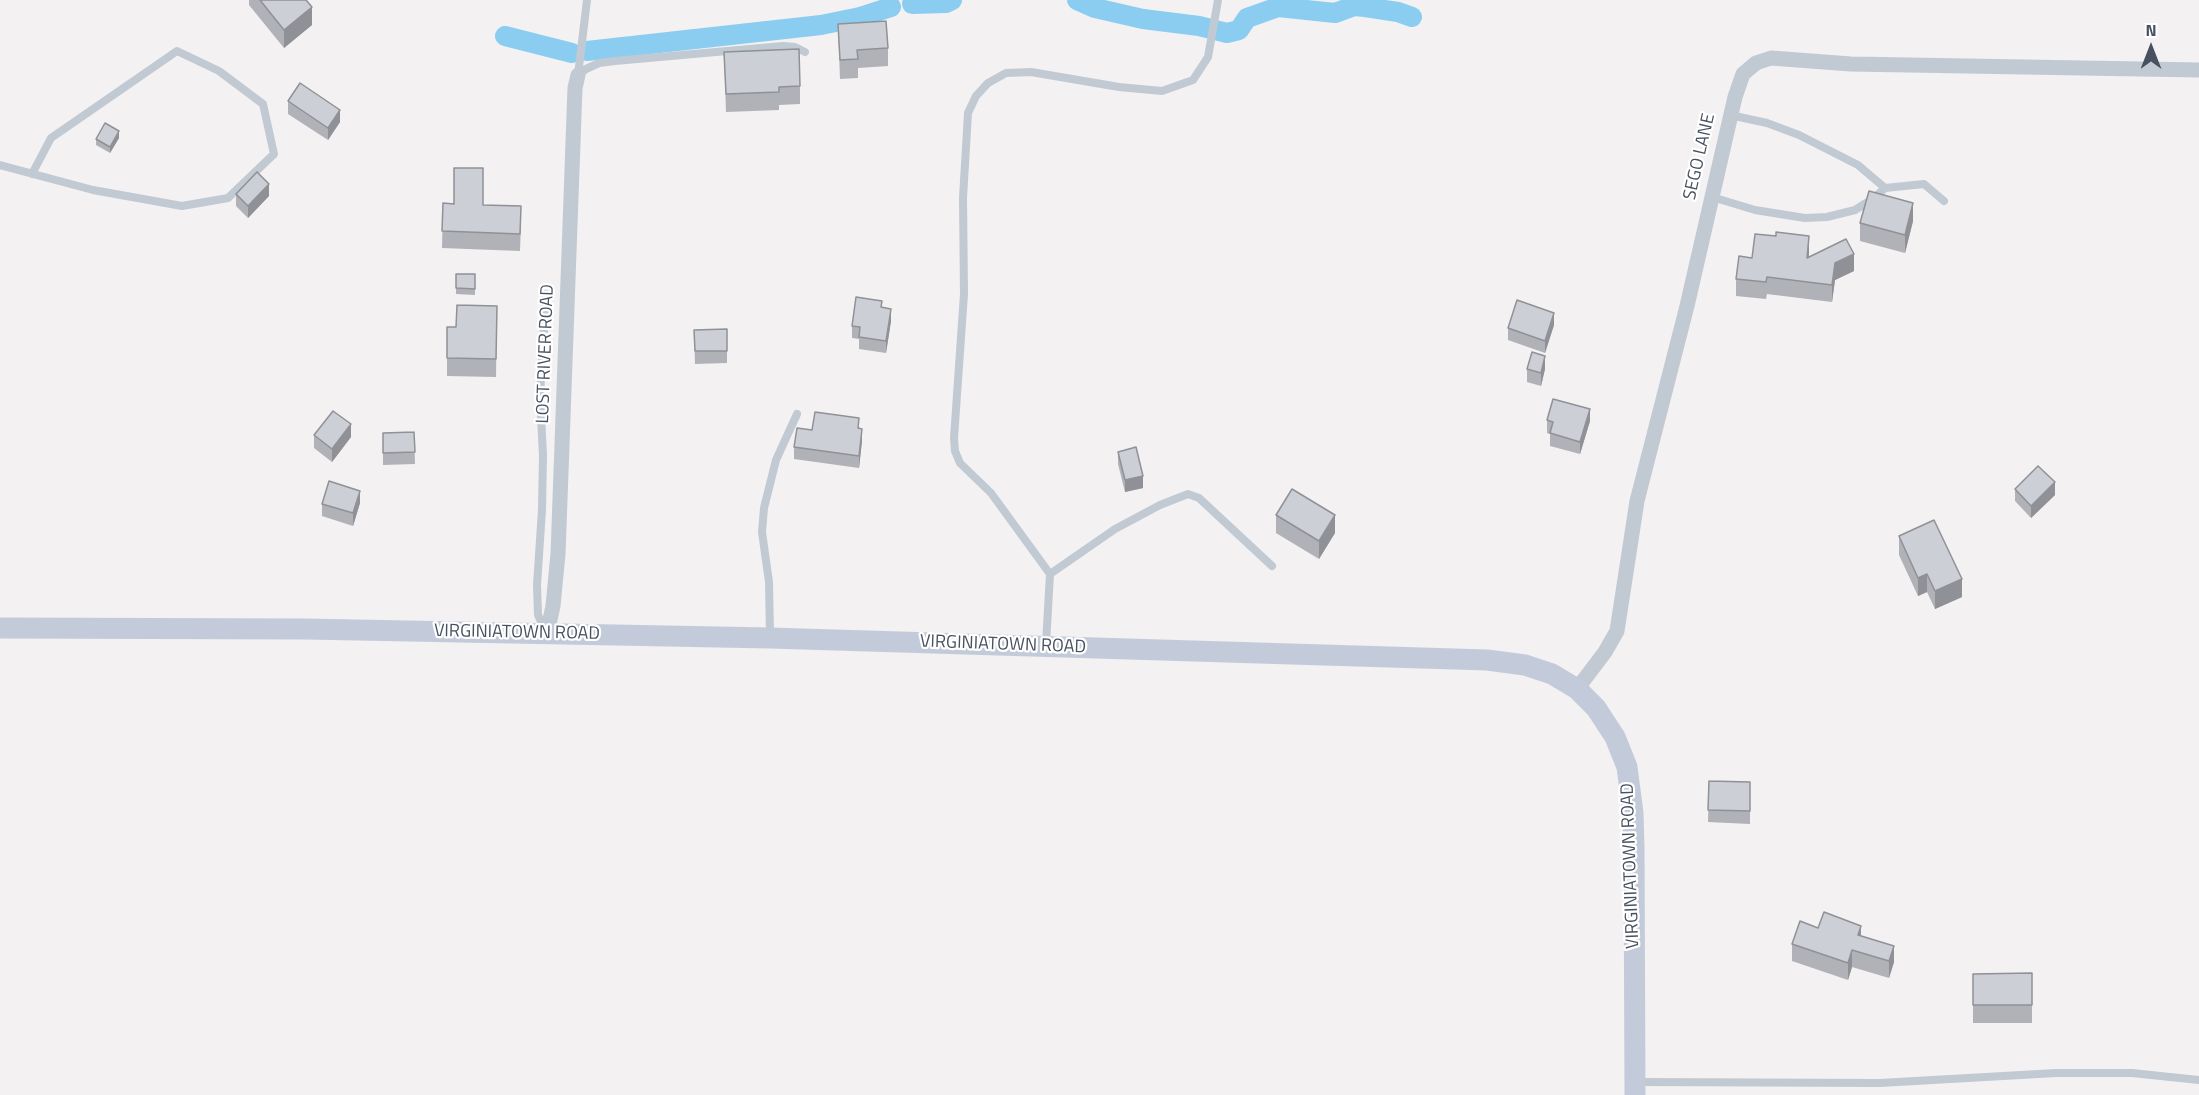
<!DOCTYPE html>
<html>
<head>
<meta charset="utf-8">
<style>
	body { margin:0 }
	#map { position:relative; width:2199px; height:1095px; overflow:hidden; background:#f3f1f1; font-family:"Titillium Web",sans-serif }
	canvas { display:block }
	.north { position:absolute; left:2121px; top:18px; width:60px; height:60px; -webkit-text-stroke:4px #fff; paint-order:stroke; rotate:0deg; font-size:16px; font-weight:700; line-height:24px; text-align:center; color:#48515f }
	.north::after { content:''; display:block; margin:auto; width:21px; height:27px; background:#48515f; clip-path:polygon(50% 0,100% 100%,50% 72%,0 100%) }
</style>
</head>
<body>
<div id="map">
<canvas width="2199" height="1095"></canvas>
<div class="north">N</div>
</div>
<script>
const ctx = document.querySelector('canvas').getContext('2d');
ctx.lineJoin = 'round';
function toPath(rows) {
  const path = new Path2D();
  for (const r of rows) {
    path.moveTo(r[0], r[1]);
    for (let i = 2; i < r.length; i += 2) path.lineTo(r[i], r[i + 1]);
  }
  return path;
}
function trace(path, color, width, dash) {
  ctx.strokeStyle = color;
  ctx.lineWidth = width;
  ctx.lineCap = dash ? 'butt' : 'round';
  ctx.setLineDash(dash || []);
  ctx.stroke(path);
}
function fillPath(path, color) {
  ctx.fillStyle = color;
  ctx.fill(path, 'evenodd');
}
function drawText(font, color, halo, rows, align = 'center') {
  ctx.font = font + ' "Titillium Web",sans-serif';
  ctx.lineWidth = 4.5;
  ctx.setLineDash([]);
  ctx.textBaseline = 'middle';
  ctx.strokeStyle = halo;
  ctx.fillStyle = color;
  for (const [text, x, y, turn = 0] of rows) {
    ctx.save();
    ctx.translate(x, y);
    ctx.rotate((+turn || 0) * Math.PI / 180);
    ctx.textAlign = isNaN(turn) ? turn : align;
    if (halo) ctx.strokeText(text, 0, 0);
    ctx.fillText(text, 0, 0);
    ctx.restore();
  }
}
const canal = toPath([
	[1077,0,1095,8,1143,19,1199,26,1227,33,1239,30,1247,18,1278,7,1335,13,1354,6,1365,7,1398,12,1412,17],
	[912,4,946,3,952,0],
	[505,36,572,53],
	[587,51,821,25,860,17,891,7]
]);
const lane = toPath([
	[578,75,586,69,599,63,615,61,783,46,795,47,805,52],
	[578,75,587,0],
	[1730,115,1767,123,1799,135,1858,165,1885,188,1924,184,1944,201],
	[0,165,93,190,182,206,228,198,274,154,263,104,219,71,177,51,51,138,32,174],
	[1712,197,1755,210,1805,218,1827,217,1855,210,1874,198,1885,188],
	[546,294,540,396,543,456,542,510,537,585,538,615,546,632],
	[1050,574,1115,529,1160,505,1188,494,1199,498,1272,566],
	[770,636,769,582,762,532,764,508,776,460,797,414],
	[1046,644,1050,574,991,493,960,463,955,451,954,438,964,294,963,198,968,113,976,96,988,83,1006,73,1031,72,1119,87,1162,91,1193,80,1208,57,1218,0],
	[1637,1082,1880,1083,2056,1073,2132,1073,2199,1080]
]);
const street = toPath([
	[547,634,553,606,558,554,575,88,578,75],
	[1577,689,1605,652,1617,631,1637,501,1687,306,1735,97,1743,74,1756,63,1771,58,1851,64,2199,70]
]);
const secondary = toPath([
	[0,628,305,629,770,638,1487,660,1525,665,1552,674,1577,689,1596,708,1615,737,1627,767,1633,813,1634,848,1635,1095]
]);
const wall = toPath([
	[249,0,306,0,312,25,284,48,249,5],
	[838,24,888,48,888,66,858,68,858,78,840,79],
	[724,52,800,86,800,104,779,105,779,110,726,112],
	[288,101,340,122,328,140,288,114],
	[119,138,110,153,96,145,96,139],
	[236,194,269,196,248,218,236,206],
	[443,203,483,205,521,223,520,251,442,248],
	[1913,221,1905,253,1860,241,1860,223],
	[1809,253,1809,256,1854,271,1835,280,1832,302,1767,294,1766,299,1736,296,1736,279],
	[456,274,475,274,475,295,456,294],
	[497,306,496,377,447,376,447,327,456,327],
	[882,307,891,321,886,353,859,349,859,339,852,338,852,326],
	[1554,325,1545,353,1508,340,1508,328],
	[727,329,727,363,695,364,694,330],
	[1527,369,1545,369,1541,386,1527,382],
	[1547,420,1590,421,1580,454,1550,446,1550,434,1547,433],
	[859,428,862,441,859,468,794,459,794,447,812,430],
	[414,432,415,464,383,465,383,433],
	[314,435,351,437,332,462,314,448],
	[1118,452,1143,488,1125,492,1118,464],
	[2015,489,2055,495,2031,518,2015,501],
	[360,503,353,526,322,516,322,504],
	[1276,515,1335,533,1319,559,1276,533],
	[1899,536,1962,597,1935,609,1927,592,1918,596,1899,555],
	[1709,781,1750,782,1750,824,1708,822],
	[1818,928,1861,936,1894,962,1889,978,1852,967,1848,980,1792,961,1792,944],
	[2032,973,2032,1023,1973,1023,1973,974]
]);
const shadedWall = toPath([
	[312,7,312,25,284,48,284,30],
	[340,110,340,122,328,140,328,128],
	[119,131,119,138,110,153,110,147],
	[269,184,269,196,248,218,248,206],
	[1913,203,1913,221,1905,253,1905,235],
	[1809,236,1809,253,1807,275,1807,258],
	[1854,254,1854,271,1835,280,1832,302,1832,285,1835,263],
	[891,309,891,321,886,353,886,341],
	[1554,313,1554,325,1545,353,1545,341],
	[1545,356,1545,369,1541,386,1541,373],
	[1590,409,1590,421,1580,454,1580,442],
	[351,424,351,437,332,462,332,449],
	[862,429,862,441,859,468,859,456],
	[1143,476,1143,488,1125,492,1125,480],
	[2055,482,2055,495,2031,518,2031,506],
	[360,491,360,503,353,526,353,513],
	[1335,515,1335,533,1319,559,1319,541],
	[1927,574,1927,592,1918,596,1918,578],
	[1962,579,1962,597,1935,609,1935,591],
	[1861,926,1861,942,1858,935],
	[1894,946,1894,962,1889,978,1889,961],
	[1852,950,1852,967,1848,980,1848,963]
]);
const building = toPath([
	[260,0,306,0,312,7,284,30,260,0],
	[886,21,888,48,857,50,858,59,840,60,838,24,886,21],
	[799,49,800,86,779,87,779,92,726,94,724,52,799,49],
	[300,83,340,110,328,128,288,101,300,83],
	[105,123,119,131,110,147,96,139,105,123],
	[454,168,483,168,483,205,521,206,520,234,442,231,443,203,454,204,454,168],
	[257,172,269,184,248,206,236,194,257,172],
	[1869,191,1913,203,1905,235,1860,223,1869,191],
	[1776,232,1809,236,1807,258,1846,239,1854,254,1835,263,1832,285,1767,277,1766,282,1736,279,1739,256,1752,258,1755,234,1776,236,1776,232],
	[456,274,475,274,475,289,456,288,456,274],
	[856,297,882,301,881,307,891,309,886,341,859,337,860,327,852,326,856,297],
	[1517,300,1554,313,1545,341,1508,328,1517,300],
	[457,305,497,306,496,359,447,358,447,327,456,327,457,305],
	[727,329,727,351,695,351,694,330,727,329],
	[1532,352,1545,356,1541,373,1527,369,1532,352],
	[1553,399,1590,409,1580,442,1550,433,1553,422,1547,420,1553,399],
	[333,411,351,424,332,449,314,435,333,411],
	[815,412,859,418,858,428,862,429,859,456,794,447,797,428,812,430,815,412],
	[414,432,415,452,383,453,383,433,414,432],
	[1136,447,1143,476,1125,480,1118,452,1136,447],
	[2038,466,2055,482,2031,506,2015,489,2038,466],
	[329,481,360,491,353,513,322,504,329,481],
	[1292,489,1335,515,1319,541,1276,515,1292,489],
	[1934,520,1962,579,1935,591,1927,574,1918,578,1899,536,1934,520],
	[1709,781,1750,782,1750,811,1708,810,1709,781],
	[1824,912,1861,926,1858,935,1894,946,1889,961,1852,950,1848,963,1792,944,1800,921,1818,928,1824,912],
	[2032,973,2032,1005,1973,1005,1973,974,2032,973]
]);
const streetNames = [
	["SEGO LANE",1700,157,-77],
	["LOST RIVER ROAD",546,354,-88],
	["VIRGINIATOWN ROAD",517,633,1],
	["VIRGINIATOWN ROAD",1003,645,2],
	["VIRGINIATOWN ROAD",1631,866,-92]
];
trace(canal, '#8bcdf0', 20);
trace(lane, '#c1c9d3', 8);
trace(street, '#c1c9d3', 15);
trace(secondary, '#c3cbda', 21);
fillPath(wall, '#b0b2b8');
fillPath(shadedWall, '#909196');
fillPath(building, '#cdcfd6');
trace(building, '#909196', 1.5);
drawText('18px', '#48515f', '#fff', streetNames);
</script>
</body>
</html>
